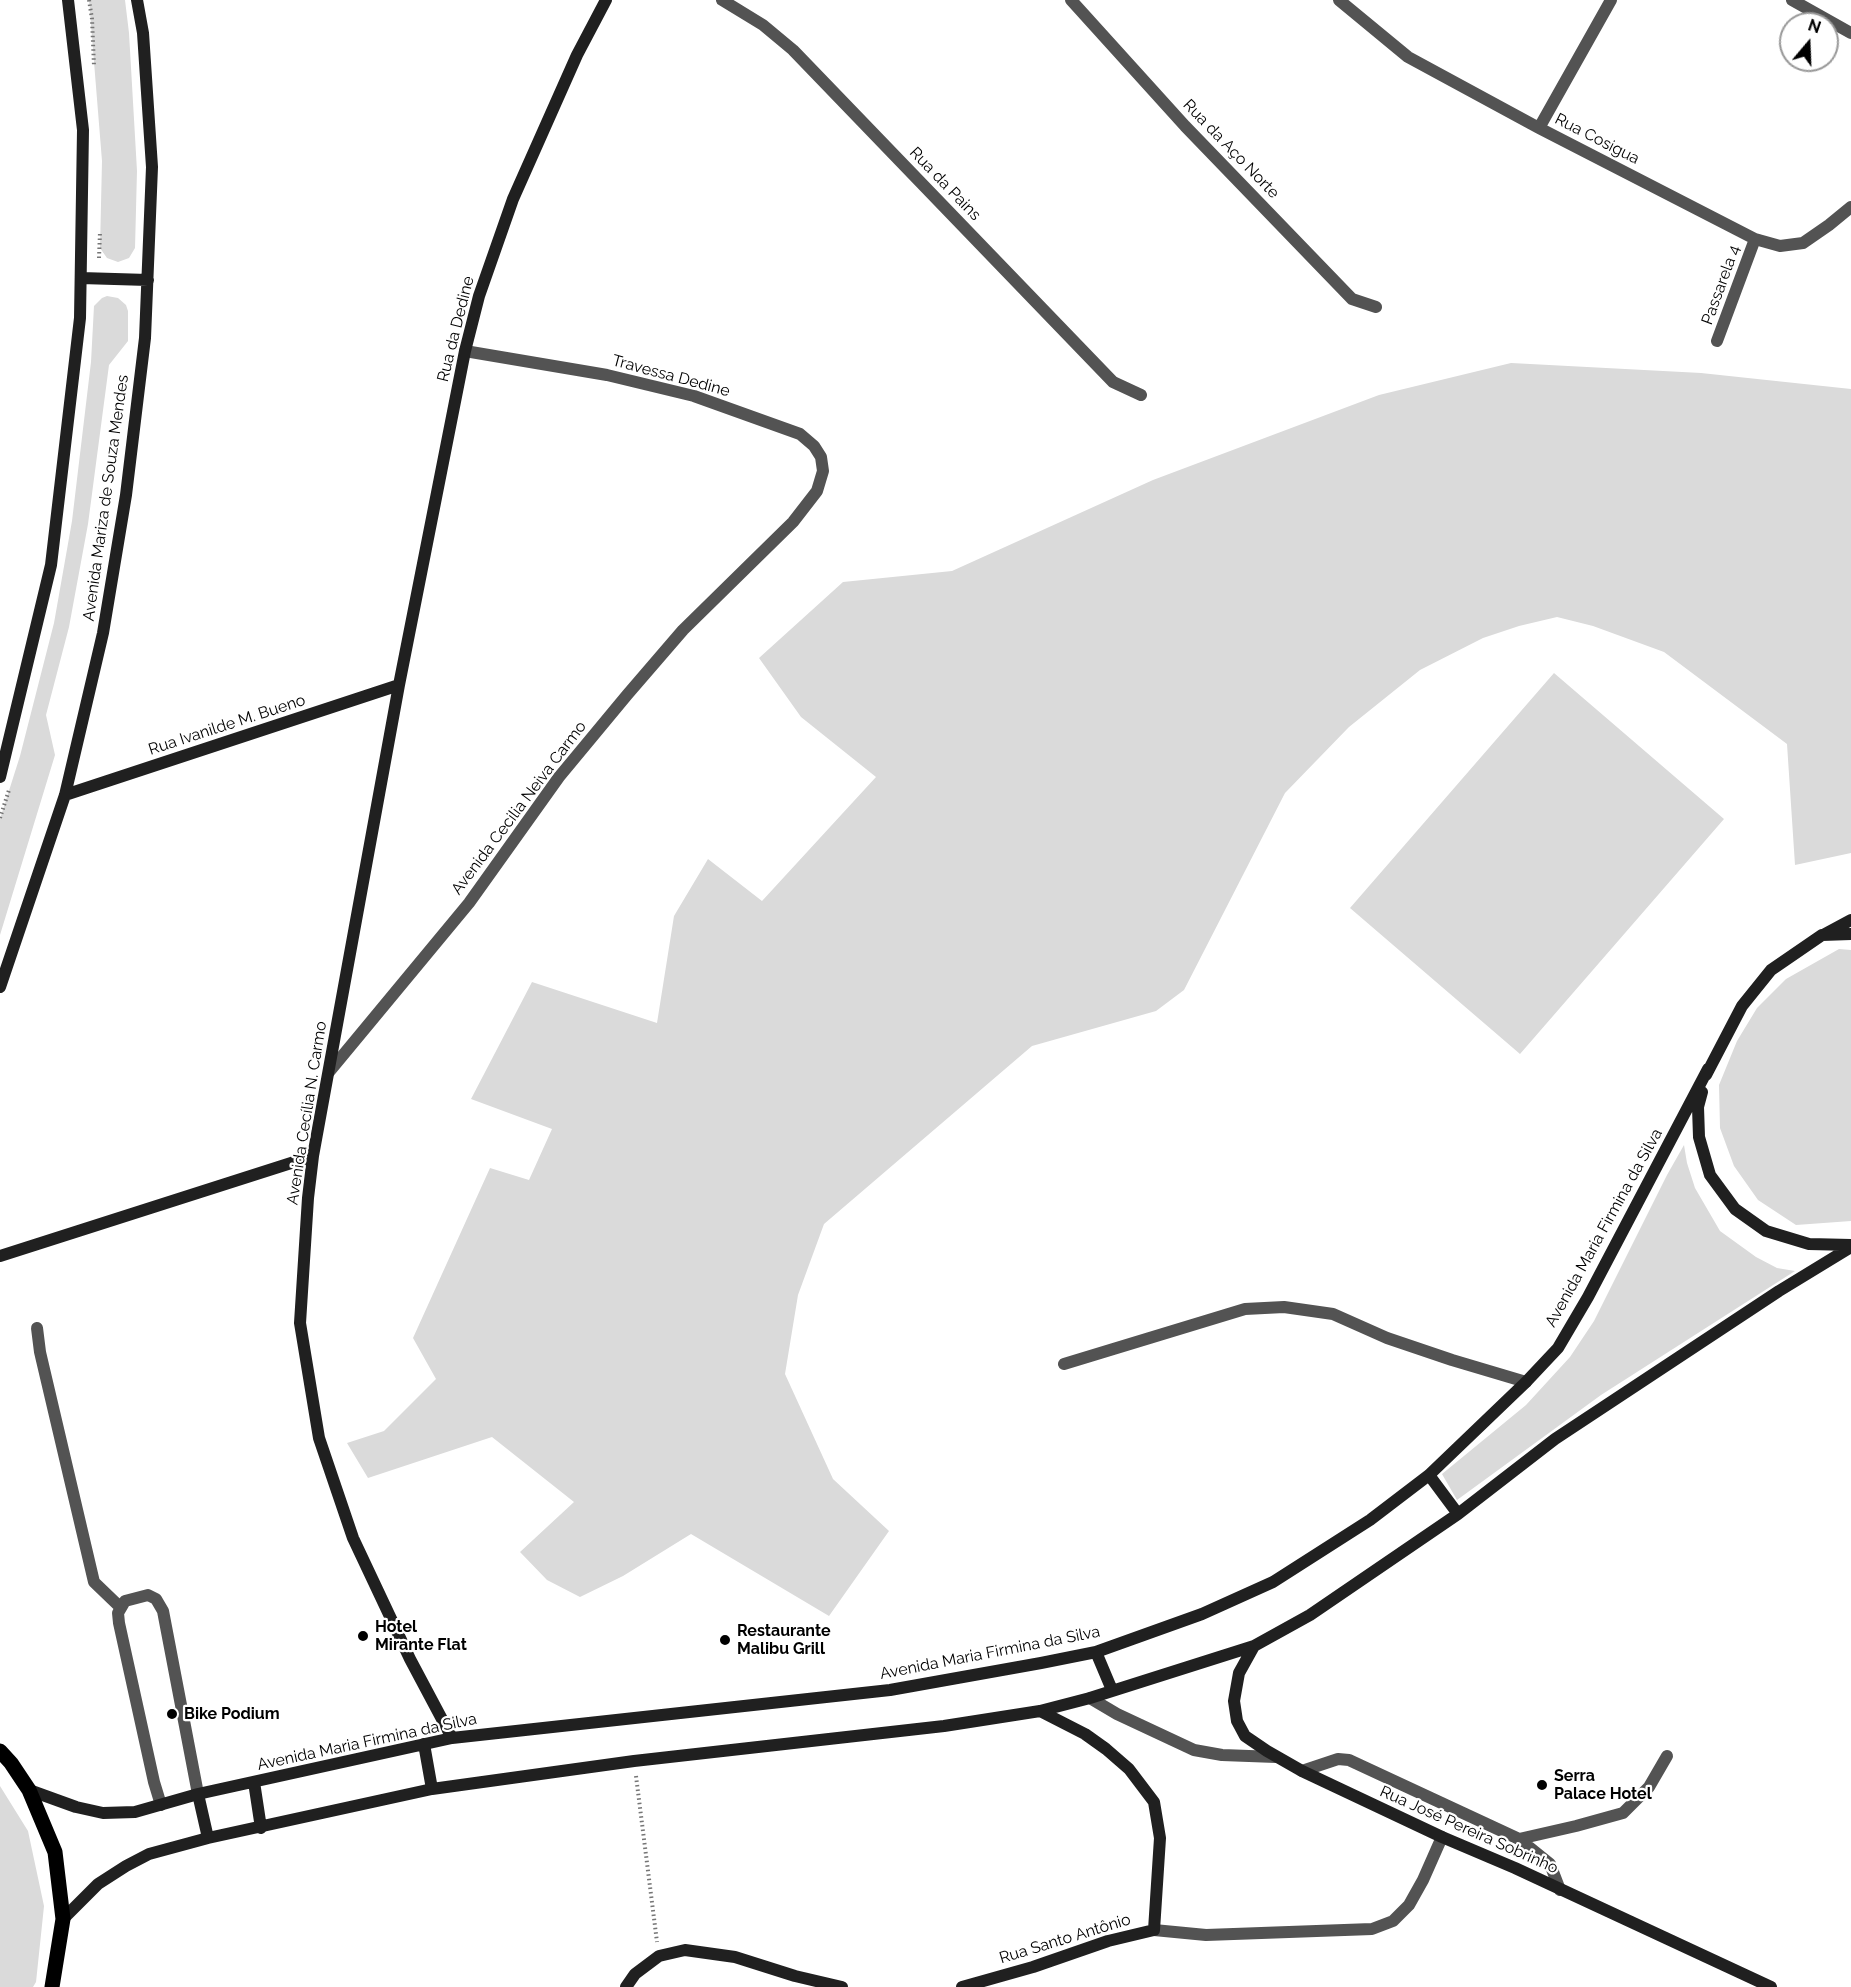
<!DOCTYPE html>
<html>
<head>
<meta charset="utf-8">
<style>
	body { margin:0 }
	#map { position:relative; width:1851px; height:1987px; overflow:hidden; background:#fff; font-family:Raleway,sans-serif }
	canvas { display:block }
	.north { position:absolute; left:1779px; top:12px; width:60px; height:60px; box-sizing:border-box; background:#fff; border:2px solid #999; border-radius:50%; rotate:19deg; font-size:16px; font-weight:700; line-height:24px; text-align:center; color:#000 }
	.north::after { content:''; display:block; margin:auto; width:21px; height:27px; background:#000; clip-path:polygon(50% 0,100% 100%,50% 72%,0 100%) }
</style>
</head>
<body>
<div id="map">
<canvas width="1851" height="1987"></canvas>
<div class="north">N</div>
</div>
<script>
const ctx = document.querySelector('canvas').getContext('2d');
ctx.lineJoin = 'round';
function fillPath(path, color) {
  ctx.fillStyle = color;
  ctx.fill(path, 'evenodd');
}
function toPath(rows) {
  const path = new Path2D();
  for (const r of rows) {
    path.moveTo(r[0], r[1]);
    for (let i = 2; i < r.length; i += 2) path.lineTo(r[i], r[i + 1]);
  }
  return path;
}
function trace(path, color, width, dash) {
  ctx.strokeStyle = color;
  ctx.lineWidth = width;
  ctx.lineCap = dash ? 'butt' : 'round';
  ctx.setLineDash(dash || []);
  ctx.stroke(path);
}
function drawText(font, color, halo, rows, align = 'center') {
  ctx.font = font + ' Raleway,sans-serif';
  ctx.lineWidth = 4.5;
  ctx.setLineDash([]);
  ctx.textBaseline = 'middle';
  ctx.strokeStyle = halo;
  ctx.fillStyle = color;
  for (const [text, x, y, turn = 0] of rows) {
    ctx.save();
    ctx.translate(x, y);
    ctx.rotate((+turn || 0) * Math.PI / 180);
    ctx.textAlign = isNaN(turn) ? turn : align;
    if (halo) ctx.strokeText(text, 0, 0);
    ctx.fillText(text, 0, 0);
    ctx.restore();
  }
}
const green = toPath([
	[89,0,125,0,129,33,137,171,135,248,129,258,118,262,107,258,100,248,102,161],
	[107,296,118,298,126,305,128,311,128,341,109,365,88,524,69,627,46,715,55,755,0,935,0,819,20,756,54,623,72,521,91,362,94,306,102,298],
	[1511,363,1701,373,1851,389,1851,853,1795,865,1787,744,1664,652,1593,626,1557,617,1519,626,1483,638,1420,670,1349,727,1285,793,1184,990,1156,1011,1032,1046,824,1224,798,1295,785,1374,833,1479,889,1531,829,1616,691,1534,623,1576,580,1597,547,1580,520,1552,574,1502,492,1437,368,1478,347,1443,384,1431,436,1379,413,1338,490,1168,529,1180,552,1129,471,1099,532,982,657,1023,674,916,708,859,762,901,876,777,801,717,759,658,843,582,952,571,1153,480,1379,395],
	[1554,673,1724,819,1520,1054,1350,908],
	[1839,949,1851,950,1851,1221,1796,1225,1758,1200,1734,1166,1720,1128,1719,1085,1737,1041,1757,1008,1786,979],
	[1684,1145,1687,1163,1695,1188,1720,1231,1756,1257,1777,1268,1795,1271,1601,1395,1457,1500,1442,1474,1526,1405,1570,1357,1594,1321,1667,1175],
	[0,1786,28,1831,44,1906,36,1982,33,1987,0,1987]
]);
const path = toPath([
	[89,0,92,19,94,66],
	[99,258,100,232],
	[0,818,9,790],
	[636,1776,657,1942]
]);
const lane = toPath([
	[37,1328,40,1352,94,1582,120,1607],
	[1090,1698,1117,1714,1194,1750,1222,1755,1276,1757],
	[1302,1771,1338,1759,1349,1760,1519,1839,1550,1864,1560,1890],
	[161,1805,154,1782,119,1623,118,1613,125,1601,148,1595,156,1599,163,1611,198,1794],
	[1519,1839,1576,1826,1623,1813,1649,1787,1667,1756]
]);
const street = toPath([
	[722,0,763,25,793,50,1113,382,1141,395],
	[1071,0,1185,126,1352,299,1376,307],
	[1339,0,1408,57,1539,128,1755,239,1780,246,1803,243,1829,225,1851,207],
	[1792,0,1851,33],
	[1539,128,1611,0],
	[1717,341,1755,239],
	[329,1072,469,903,559,777,627,695,683,630,793,522,817,491,823,471,821,457,814,446,800,434,694,396,607,375,465,351],
	[1064,1364,1245,1309,1284,1307,1333,1314,1387,1338,1452,1360,1526,1382],
	[1154,1930,1206,1935,1372,1929,1393,1921,1409,1905,1423,1880,1442,1837]
]);
const secondary = toPath([
	[81,278,148,280],
	[0,777,51,565,80,318,83,130,68,0],
	[65,795,399,685],
	[1825,934,1851,920],
	[0,987,65,795,103,633,126,495,145,338,152,167,143,33,137,0],
	[1706,1075,1742,1006,1771,970,1822,935,1851,934],
	[1702,1092,1698,1107,1699,1137,1710,1175,1735,1209,1766,1231,1809,1244,1851,1245],
	[0,1256,313,1156],
	[1429,1475,1458,1514],
	[1254,1646,1239,1673,1234,1701,1237,1721,1245,1736,1267,1751,1302,1771,1442,1837,1515,1868,1771,1987],
	[1096,1652,1112,1690],
	[452,1738,410,1659,353,1538,319,1438,300,1323,308,1198,313,1156,399,685,465,351,479,296,513,199,577,55,606,0],
	[424,1744,432,1789],
	[254,1782,261,1828],
	[29,1790,76,1807,103,1813,135,1812,198,1794,452,1738,890,1690,1041,1663,1096,1652,1202,1614,1273,1582,1370,1520,1429,1475,1526,1382,1558,1348,1588,1297,1708,1069],
	[198,1794,208,1838],
	[63,1919,98,1884,126,1866,149,1854,208,1838,432,1789,634,1761,944,1726,1040,1711,1090,1698,1254,1646,1310,1615,1458,1514,1555,1439,1779,1291,1851,1247],
	[626,1987,635,1974,659,1956,685,1950,735,1957,795,1976,842,1987],
	[962,1987,1033,1967,1108,1941,1154,1930,1160,1838,1154,1802,1129,1769,1106,1749,1085,1734,1040,1711]
]);
const primary = toPath([
	[0,1751,11,1763,29,1790,55,1852,63,1919,52,1987]
]);
const markers = [
	[363,1636,6,"#000"],
	[725,1640,6,"#000"],
	[172,1714,6,"#000"],
	[1542,1785,6,"#000"]
];
const streetNames = [
	["Rua Cosigua",1597,139,27],
	["Rua da Aço Norte",1231,149,46],
	["Rua da Pains",945,184,46],
	["Passarela 4",1721,285,-70],
	["Rua da Dedine",456,329,-76],
	["Travessa Dedine",671,376,15],
	["Avenida Mariza de Souza Mendes",106,498,-82],
	["Rua Ivanilde M. Bueno",227,725,-18],
	["Avenida Cecilia Neiva Carmo",519,808,-53],
	["Avenida Cecília N. Carmo",307,1113,-81],
	["Avenida Maria Firmina da Silva",1604,1228,-61],
	["Avenida Maria Firmina da Silva",990,1653,-11],
	["Avenida Maria Firmina da Silva",367,1742,-12],
	["Rua José Pereira Sobrinho",1469,1830,24],
	["Rua Santo Antônio",1065,1939,-17]
];
const poiNames = [
	["Hotel",375,1627],
	["Mirante Flat",375,1645],
	["Restaurante",737,1631],
	["Malibu Grill",737,1649],
	["Bike Podium",184,1714],
	["Serra",1554,1776],
	["Palace Hotel",1554,1794]
];
fillPath(green, '#dadada');
trace(path, '#757575', 4, [1.5, 3]);
trace(lane, '#535353', 12);
trace(street, '#535353', 12);
trace(secondary, '#202020', 12);
trace(primary, '#000', 15);
for (const [x, y, r, color] of markers) {
  const dot = new Path2D();
  dot.arc(x, y, r, 0, 2 * Math.PI);
  ctx.fillStyle = color;
  ctx.fill(dot);
  trace(dot, '#fff', 2);
}
drawText('16px', '#000', '#fff', streetNames);
drawText('bold 16px', '#000', '#fff', poiNames, 'left');
</script>
</body>
</html>
